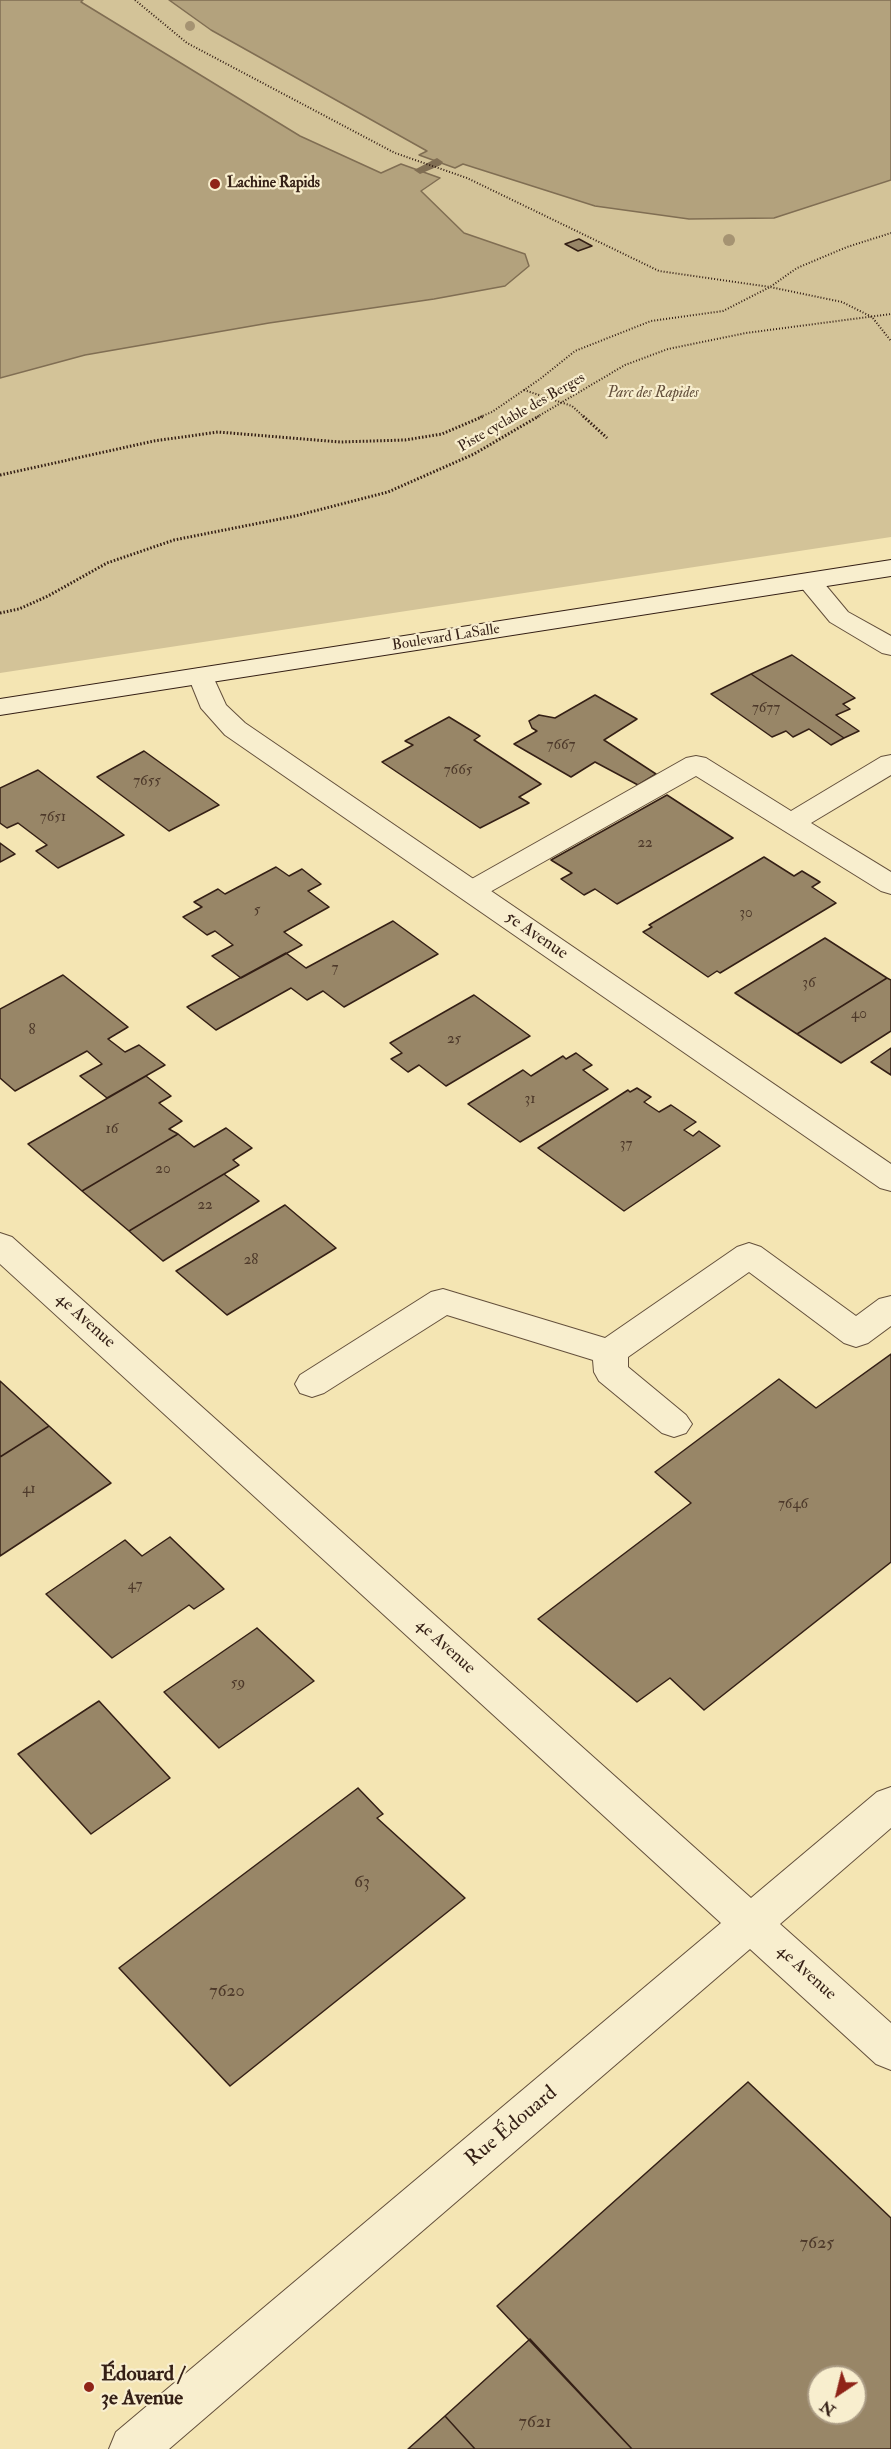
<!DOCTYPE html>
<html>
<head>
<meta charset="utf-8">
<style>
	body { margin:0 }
	#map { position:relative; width:891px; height:2449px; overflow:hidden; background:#f4e5b3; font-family:"IM FELL Double Pica",serif }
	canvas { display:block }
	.north { position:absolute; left:807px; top:2365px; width:60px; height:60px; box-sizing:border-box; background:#f8eece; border:2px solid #aa9b84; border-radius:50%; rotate:215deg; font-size:16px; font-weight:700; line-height:24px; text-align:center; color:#341f15 }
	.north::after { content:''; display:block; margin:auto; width:21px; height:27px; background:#8f2418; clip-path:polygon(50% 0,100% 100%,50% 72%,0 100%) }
</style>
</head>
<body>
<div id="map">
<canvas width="891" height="2449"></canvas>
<div class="north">N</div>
</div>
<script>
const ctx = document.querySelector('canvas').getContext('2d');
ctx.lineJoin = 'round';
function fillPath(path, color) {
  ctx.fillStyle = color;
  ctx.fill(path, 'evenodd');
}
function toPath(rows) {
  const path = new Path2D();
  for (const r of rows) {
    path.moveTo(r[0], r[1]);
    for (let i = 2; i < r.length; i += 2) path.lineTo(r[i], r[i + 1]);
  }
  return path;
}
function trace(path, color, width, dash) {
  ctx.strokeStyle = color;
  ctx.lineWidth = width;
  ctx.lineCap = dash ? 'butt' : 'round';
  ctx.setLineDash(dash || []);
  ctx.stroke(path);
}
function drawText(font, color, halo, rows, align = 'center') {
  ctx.font = font + ' "IM FELL Double Pica",serif';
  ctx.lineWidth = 4.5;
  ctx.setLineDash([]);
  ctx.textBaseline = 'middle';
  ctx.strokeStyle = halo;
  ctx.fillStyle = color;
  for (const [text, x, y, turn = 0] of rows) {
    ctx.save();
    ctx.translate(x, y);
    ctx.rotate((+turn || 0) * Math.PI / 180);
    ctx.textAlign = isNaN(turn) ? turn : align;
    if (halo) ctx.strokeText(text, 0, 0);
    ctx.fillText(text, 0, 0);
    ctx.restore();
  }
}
const green = toPath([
	[0,0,891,0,891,537,0,673]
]);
const water = toPath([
	[0,0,83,0,81,2,300,136,381,173,401,164,440,178,421,191,464,233,525,254,529,266,505,286,434,299,269,323,85,355,0,378,0,0],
	[169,0,891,0,891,180,774,218,689,219,595,206,463,164,455,168,419,155,427,151,211,30,169,0]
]);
const stream = toPath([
	[437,158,443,162,441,165,420,174,414,170,437,158]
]);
const building = toPath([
	[579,239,592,246,578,251,565,244,579,239],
	[792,655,855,698,843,704,850,709,836,715,859,731,844,738,751,674,792,655],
	[751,674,844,738,831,745,809,729,793,737,786,731,772,737,711,694,751,674],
	[595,695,637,719,604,740,656,774,638,785,595,762,571,777,514,744,537,731,532,728,529,721,539,715,555,718,595,695],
	[449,717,480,736,474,740,541,784,519,797,529,803,480,828,382,762,413,745,405,741,449,717],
	[144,751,219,805,169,831,97,777,144,751],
	[38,770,124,835,58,868,36,851,47,845,18,823,7,828,0,823,0,788,38,770],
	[667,795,733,838,617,904,595,889,584,895,561,879,572,873,551,860,667,795],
	[0,843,15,854,0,862,0,843],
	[764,857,794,876,802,871,820,882,812,887,836,903,720,973,717,971,708,977,643,932,652,927,649,925,764,857],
	[276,867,289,876,302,869,321,884,308,891,329,907,284,932,302,945,241,978,212,956,233,945,215,931,207,935,183,917,202,907,194,902,218,889,225,894,276,867],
	[393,921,438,954,344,1007,323,991,307,1000,291,988,216,1030,187,1007,286,953,306,968,393,921],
	[825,938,887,978,797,1034,735,993,825,938],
	[63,975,128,1027,108,1039,125,1052,139,1045,165,1065,107,1098,80,1076,102,1064,87,1051,15,1091,0,1078,0,1009,63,975],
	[887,978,891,980,891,1031,841,1063,797,1034,887,978],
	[474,995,530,1036,446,1086,419,1065,408,1072,391,1059,402,1053,390,1043,474,995],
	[891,1048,891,1075,871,1062,891,1048],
	[576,1053,592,1065,583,1070,608,1089,520,1142,468,1104,523,1070,531,1076,563,1056,566,1059,576,1053],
	[146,1076,171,1096,159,1103,182,1121,169,1129,178,1134,82,1191,28,1144,146,1076],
	[637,1088,651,1097,644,1102,659,1112,671,1105,696,1122,684,1130,693,1136,699,1131,720,1146,624,1211,538,1148,628,1090,630,1092,637,1088],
	[226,1128,252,1148,233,1160,239,1165,129,1231,82,1191,178,1134,194,1147,226,1128],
	[224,1174,259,1201,163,1261,129,1231,224,1174],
	[285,1205,336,1248,227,1315,176,1271,285,1205],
	[891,1354,891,1562,704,1710,670,1678,637,1702,538,1619,691,1503,655,1472,779,1379,816,1408,891,1354],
	[0,1381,49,1426,0,1457,0,1381],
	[49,1426,111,1483,0,1556,0,1457,49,1426],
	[170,1537,224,1589,194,1609,189,1605,112,1658,46,1594,125,1540,142,1556,170,1537],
	[257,1628,314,1681,219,1748,164,1692,257,1628],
	[99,1701,170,1778,91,1834,18,1754,99,1701],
	[358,1788,383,1814,377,1818,465,1898,230,2086,119,1968,358,1788],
	[748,2082,891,2218,891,2449,632,2449,497,2306,748,2082],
	[819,2377,855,2377,855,2413,819,2413,819,2377],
	[530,2339,632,2449,475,2449,445,2416,530,2339],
	[445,2416,475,2449,408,2449,445,2416]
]);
const pathFar1 = toPath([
	[135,0,187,43,395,153,467,178,659,271,770,287,842,302,872,317,891,341],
	[524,390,572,406,584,417],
	[480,417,492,412,540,379,575,351,651,321,723,311,770,287,797,268,847,247,891,233],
	[537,417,625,365,668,349,746,333,891,314]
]);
const path = toPath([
	[583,416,607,438],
	[0,475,154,441,218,432,340,442,405,440,442,434,484,416],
	[0,613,19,609,48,596,107,563,174,540,295,516,388,492,474,454,539,416]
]);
const service = toPath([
	[891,755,891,775,811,823,891,872,891,894,881,891,696,776,481,897,471,900,461,897,456,891,461,885,686,758,696,756,706,758,791,811,881,757,891,755],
	[749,1243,761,1247,856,1316,879,1299,891,1296,891,1326,868,1343,856,1347,844,1343,749,1272,628,1357,628,1367,686,1415,692,1424,686,1433,674,1437,662,1433,599,1381,594,1372,593,1360,447,1315,324,1393,312,1397,300,1393,295,1384,300,1375,431,1292,443,1289,605,1338,737,1247,749,1243]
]);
const minor = toPath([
	[809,573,818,576,848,612,891,636,891,655,882,653,830,622,796,581,800,576,809,573],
	[201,668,210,670,226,705,245,723,891,1164,891,1191,880,1188,225,735,201,708,188,676,192,670,201,668],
	[0,1233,12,1237,751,1898,877,1792,891,1787,891,1828,780,1924,891,2023,891,2070,876,2064,750,1949,169,2449,109,2449,116,2432,721,1923,0,1264,0,1233]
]);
const secondary = toPath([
	[891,560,891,576,0,715,0,699,891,560]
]);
const trees = [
	[190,26,5],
	[729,240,6]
];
const markers = [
	[215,184,6,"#8f2418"],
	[89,2387,6,"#8f2418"]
];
const farPoinames = [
	["Lachine Rapids",227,184]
];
const farParknames = [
	["Parc des Rapides",653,394]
];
const farStreetnames = [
	["Piste cyclable des Berges",522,413,-30],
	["Boulevard LaSalle",446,638,-9]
];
const numberNames = [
	["7677",766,709],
	["7667",561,746],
	["7665",458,771],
	["7655",147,782],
	["7651",53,818],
	["22",645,844],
	["5",257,911],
	["30",746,914],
	["7",335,969],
	["36",809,984],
	["40",859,1015],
	["8",32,1031],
	["25",454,1040],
	["31",530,1100],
	["16",112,1130],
	["37",626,1145],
	["20",163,1170],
	["22",205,1206],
	["28",251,1261],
	["41",29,1490],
	["7646",793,1505],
	["47",135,1586],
	["59",238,1684]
];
const streetNames = [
	["5e Avenue",536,936,34],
	["4e Avenue",85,1321,42],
	["4e Avenue",445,1647,42],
	["4e Avenue",806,1973,42]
];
const nearNumbernames = [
	["63",362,1883],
	["7620",227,1992],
	["7625",817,2244],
	["7621",535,2423]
];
const nearStreetnames = [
	["Rue Édouard",512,2127,-40]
];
const nearPoinames = [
	["Édouard /",101,2375],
	["3e Avenue",101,2399]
];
fillPath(green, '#d3c398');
fillPath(water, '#b3a27d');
trace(water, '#806e53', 1.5);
fillPath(stream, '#806e53');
fillPath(building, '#988667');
trace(building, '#341f15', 1.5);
trace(service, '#64503c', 2);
trace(minor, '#64503c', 2);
trace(secondary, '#341f15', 2);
trace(pathFar1, '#341f15', 2, [1, 2]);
trace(path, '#341f15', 3, [1.5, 2]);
fillPath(service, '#f8eece');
fillPath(minor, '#f8eece');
fillPath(secondary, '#f8eece');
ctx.fillStyle = '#a59372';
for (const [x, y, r] of trees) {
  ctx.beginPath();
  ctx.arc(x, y, r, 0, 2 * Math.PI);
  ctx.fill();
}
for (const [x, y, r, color] of markers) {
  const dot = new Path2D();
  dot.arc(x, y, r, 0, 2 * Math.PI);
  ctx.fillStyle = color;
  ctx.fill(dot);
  trace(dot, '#f8eece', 2);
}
drawText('bold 15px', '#341f15', '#f8eece', farPoinames, 'left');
drawText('italic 15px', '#64503c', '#f8eece', farParknames);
drawText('15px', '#341f15', '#f8eece', farStreetnames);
drawText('15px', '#4d392a', null, numberNames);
drawText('18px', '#341f15', '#f8eece', streetNames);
drawText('18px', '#4d392a', null, nearNumbernames);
drawText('21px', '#341f15', '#f8eece', nearStreetnames);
drawText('bold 21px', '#341f15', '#f8eece', nearPoinames, 'left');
</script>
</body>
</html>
